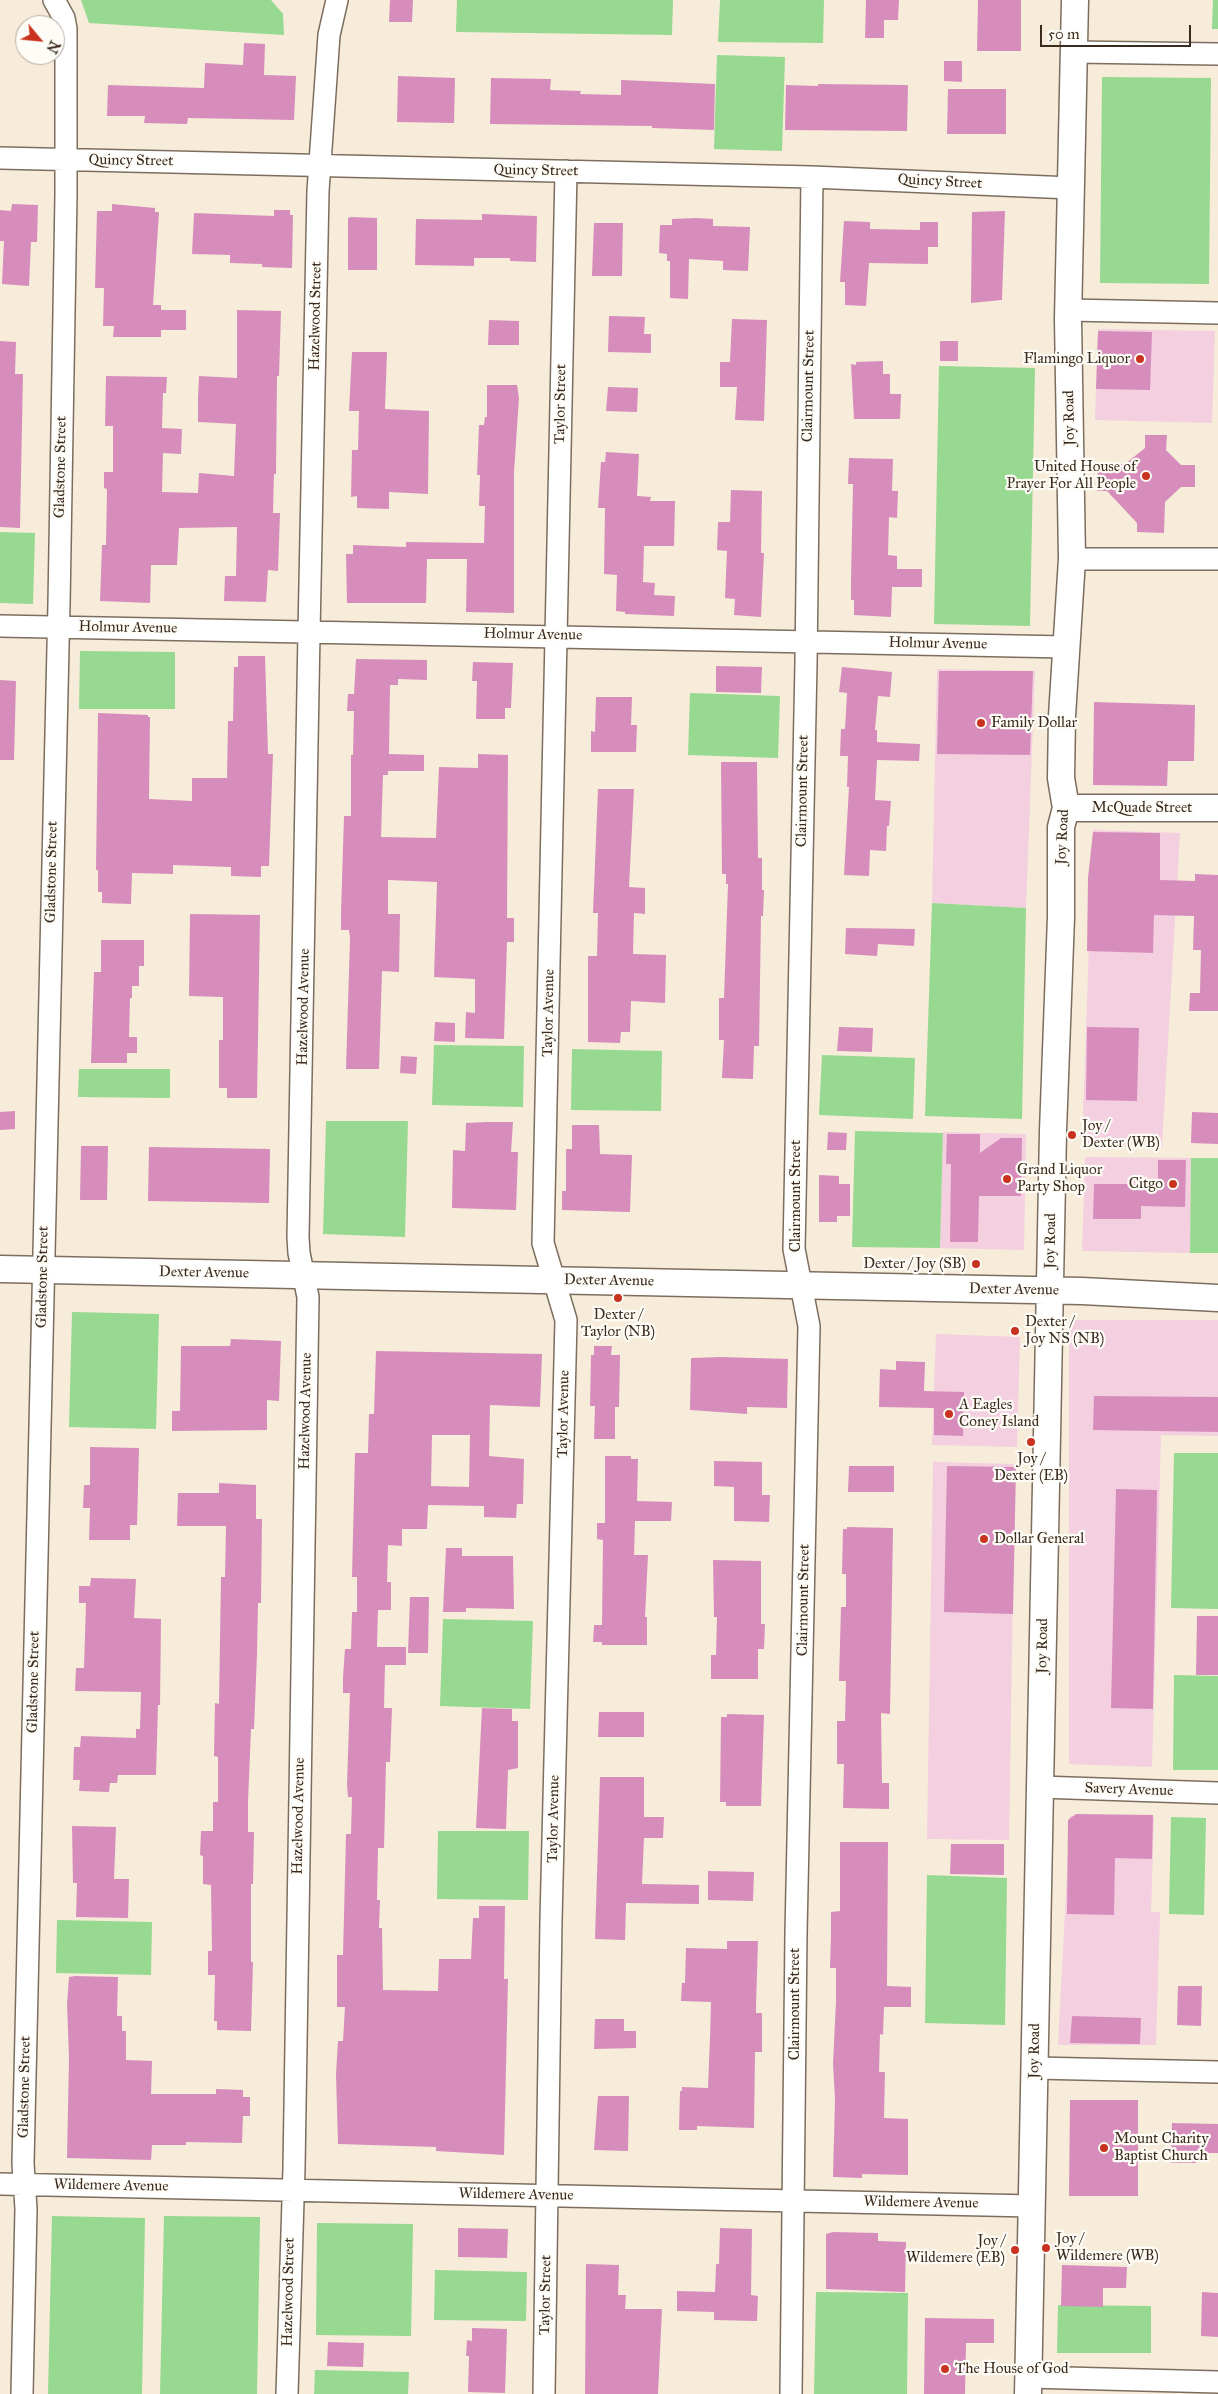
<!DOCTYPE html>
<html>
<head>
<meta charset="utf-8">
<style>
	body { margin:0 }
	#map { position:relative; width:1218px; height:2394px; overflow:hidden; background:#f6ecd9; font-family:"IM FELL Great Primer",serif }
	canvas { display:block }
	.north { position:absolute; left:15px; top:15px; width:50px; height:50px; box-sizing:border-box; background:#fdfcf7; border:1px solid #afa8a0; border-radius:50%; rotate:118deg; font-size:14px; font-weight:700; line-height:20px; text-align:center; color:#3b2a1e }
	.north::after { content:''; display:block; margin:auto; width:18px; height:22px; background:#c8321e; clip-path:polygon(50% 0,100% 100%,50% 72%,0 100%) }
	.scale { position:absolute; left:1040px; top:25px; width:151px; height:22px; box-sizing:border-box; border:2px solid #3b2a1e; border-top:0; padding-left:6px; font-size:15px; line-height:18px; white-space:nowrap; color:#3b2a1e; -webkit-text-stroke:4px #fdfcf7; paint-order:stroke }
</style>
</head>
<body>
<div id="map">
<canvas width="1218" height="2394"></canvas>
<div class="north">N</div>
<div class="scale">50 m</div>
</div>
<script>
const ctx = document.querySelector('canvas').getContext('2d');
ctx.lineJoin = 'round';
function fillPath(path, color) {
  ctx.fillStyle = color;
  ctx.fill(path, 'evenodd');
}
function toPath(rows) {
  const path = new Path2D();
  for (const r of rows) {
    path.moveTo(r[0], r[1]);
    for (let i = 2; i < r.length; i += 2) path.lineTo(r[i], r[i + 1]);
  }
  return path;
}
function trace(path, color, width, dash) {
  ctx.strokeStyle = color;
  ctx.lineWidth = width;
  ctx.lineCap = dash ? 'butt' : 'round';
  ctx.setLineDash(dash || []);
  ctx.stroke(path);
}
function drawText(font, color, halo, rows, align = 'center') {
  ctx.font = font + ' "IM FELL Great Primer",serif';
  ctx.lineWidth = 4.5;
  ctx.setLineDash([]);
  ctx.textBaseline = 'middle';
  ctx.strokeStyle = halo;
  ctx.fillStyle = color;
  for (const [text, x, y, turn = 0] of rows) {
    ctx.save();
    ctx.translate(x, y);
    ctx.rotate((+turn || 0) * Math.PI / 180);
    ctx.textAlign = isNaN(turn) ? turn : align;
    if (halo) ctx.strokeText(text, 0, 0);
    ctx.fillText(text, 0, 0);
    ctx.restore();
  }
}
const built = toPath([
	[1098,329,1215,331,1212,423,1095,420],
	[937,669,1035,671,1026,908,932,903],
	[1093,830,1180,833,1162,1146,1082,1145],
	[943,1132,1026,1134,1024,1250,940,1248],
	[1085,1157,1191,1158,1190,1253,1082,1251],
	[1069,1320,1218,1320,1218,1436,1161,1435,1152,1767,1069,1764],
	[936,1334,1020,1337,1017,1447,932,1445],
	[933,1462,1015,1464,1009,1840,927,1839],
	[1070,1816,1154,1818,1151,1912,1160,1912,1156,2045,1058,2045]
]);
const green = toPath([
	[81,0,271,0,283,14,284,35,89,23],
	[457,0,673,0,672,35,456,32],
	[720,0,824,0,823,43,718,42],
	[1213,0,1218,0,1218,29,1212,29],
	[717,55,785,57,782,151,714,149],
	[1102,77,1211,78,1209,284,1100,283],
	[939,366,1035,368,1030,626,934,624],
	[0,532,35,533,33,604,0,603],
	[80,651,175,652,175,709,79,709],
	[690,693,780,696,778,758,688,755],
	[932,903,1026,908,1022,1119,925,1116],
	[434,1045,524,1046,523,1107,432,1105],
	[572,1049,662,1051,661,1111,571,1110],
	[822,1055,915,1058,913,1119,819,1115],
	[79,1069,170,1069,170,1098,78,1097],
	[326,1121,408,1121,405,1237,323,1234],
	[855,1131,943,1133,940,1248,852,1247],
	[1191,1158,1218,1158,1218,1253,1190,1253],
	[72,1312,159,1314,156,1429,69,1427],
	[1174,1453,1218,1453,1218,1609,1171,1608],
	[443,1619,533,1621,530,1709,440,1706],
	[1174,1675,1218,1676,1218,1770,1173,1770],
	[1171,1817,1206,1818,1204,1915,1169,1914],
	[438,1831,529,1831,528,1900,437,1899],
	[927,1875,1007,1878,1005,2025,925,2023],
	[57,1920,152,1922,151,1975,56,1973],
	[52,2216,145,2218,142,2394,48,2394],
	[164,2216,260,2217,257,2394,160,2394],
	[317,2223,413,2224,411,2336,316,2335],
	[435,2270,527,2272,526,2321,434,2320],
	[816,2292,908,2293,907,2394,814,2394],
	[1058,2305,1151,2306,1151,2353,1057,2353],
	[315,2370,409,2372,408,2394,314,2394]
]);
const building = toPath([
	[390,0,413,0,412,22,389,22],
	[866,0,899,0,898,20,884,20,884,38,865,38],
	[978,0,1021,0,1021,51,977,51],
	[244,43,265,44,264,75,296,76,294,120,188,118,187,124,144,123,145,116,107,116,108,85,204,88,205,63,243,65],
	[944,61,962,61,962,82,944,81],
	[398,76,455,78,454,123,397,122],
	[491,78,551,79,550,90,581,91,580,94,621,95,621,80,715,84,714,130,652,128,652,126,490,124],
	[818,84,908,85,907,131,785,130,786,85,818,86],
	[948,89,1006,89,1006,134,947,134],
	[12,204,38,205,37,242,31,242,29,286,2,284,4,241,0,241,0,210,11,211],
	[112,204,155,208,155,212,159,212,153,305,161,305,161,310,186,310,186,330,161,330,161,337,113,337,114,326,103,326,104,288,95,288,97,211,112,211],
	[274,210,290,210,290,215,293,215,292,268,262,267,262,264,230,263,230,255,192,254,194,213,274,216],
	[1005,211,1002,300,971,303,972,212],
	[482,214,537,216,536,262,510,261,510,258,474,258,474,266,415,265,416,219,482,220],
	[351,217,377,218,377,270,348,270,348,218],
	[696,218,713,219,713,226,750,227,748,271,723,270,723,261,689,259,688,299,670,298,670,261,667,261,667,254,659,253,660,225,672,225,672,219],
	[844,221,870,222,870,229,920,230,920,222,938,222,938,247,928,247,928,264,869,263,866,306,845,305,845,282,840,282],
	[594,223,623,223,622,276,592,276],
	[237,310,281,311,279,376,277,376,276,474,274,474,273,513,280,513,278,571,268,570,266,602,224,601,225,576,236,576,237,527,179,528,177,565,151,565,150,603,100,601,102,545,106,545,107,489,104,488,104,472,113,472,113,426,105,426,106,376,167,377,166,393,163,393,162,428,182,429,181,454,163,453,162,492,198,493,199,473,234,476,236,424,198,422,198,397,199,376,237,378],
	[609,316,645,317,644,334,651,334,651,353,608,352],
	[732,319,767,320,764,421,735,420,737,387,720,387,720,362,730,362],
	[489,320,519,321,519,345,488,345],
	[1098,331,1152,332,1150,390,1096,389],
	[0,341,16,342,15,374,23,374,20,528,0,527],
	[940,341,958,341,958,361,940,361],
	[352,352,387,352,385,409,429,411,428,494,389,492,389,509,357,508,357,496,351,497,352,450,358,450,359,411,349,411],
	[883,361,883,374,890,374,890,394,901,394,900,419,854,419,851,364,856,365,856,362],
	[487,385,517,385,519,398,514,472,514,613,466,612,467,559,427,559,426,603,347,603,346,554,353,554,353,545,406,547,406,542,484,543,485,506,479,506,480,475,477,475,479,425,484,425,485,417,487,417],
	[608,387,638,388,637,412,606,411],
	[1145,435,1167,435,1166,450,1181,465,1195,465,1195,487,1181,487,1165,502,1164,533,1137,532,1137,523,1107,491,1097,491,1098,464,1125,464,1145,448],
	[606,452,639,454,637,496,651,497,650,501,675,501,674,546,644,546,643,582,655,583,654,595,675,596,674,616,625,614,625,612,616,611,617,575,604,574,605,508,598,508,601,462,605,462],
	[849,458,893,459,892,491,898,491,897,518,889,517,888,555,897,556,897,569,922,569,922,587,892,587,891,617,854,615,854,600,851,600,851,581,853,484,848,484],
	[731,490,762,491,761,553,764,553,761,617,734,615,735,599,725,598,727,551,717,550,718,522,730,522],
	[238,656,265,656,268,754,273,754,269,866,261,866,261,877,231,876,231,867,173,865,173,874,132,873,131,904,102,903,102,892,98,892,98,870,96,870,98,713,148,715,148,717,150,717,149,799,192,801,192,778,227,778,228,721,233,721,234,667,238,667],
	[356,659,427,660,427,680,398,679,398,685,390,685,389,754,424,755,424,771,388,771,388,775,383,775,381,837,436,838,439,767,478,768,478,754,508,755,507,918,514,918,514,942,507,942,504,1039,465,1038,466,1012,475,1013,475,979,434,977,437,882,388,880,388,914,400,914,399,972,382,971,379,1069,346,1069,350,939,349,930,341,930,341,913,344,816,351,816,351,755,353,755,354,711,347,711,348,694,354,694],
	[473,662,513,663,511,708,505,708,505,719,476,719,477,681,472,681],
	[716,666,762,667,761,693,716,692],
	[842,667,892,672,890,697,878,696,875,730,877,730,877,742,920,744,919,761,877,760,875,800,891,801,889,826,887,826,886,851,870,850,869,876,844,875,849,787,847,787,848,756,840,756,841,729,845,729,847,693,839,692],
	[939,671,1033,671,1030,755,937,754],
	[0,680,16,681,14,760,0,760],
	[596,697,632,697,631,725,637,725,636,752,591,752,591,731,595,732],
	[1094,702,1195,705,1194,761,1168,761,1167,786,1093,785],
	[721,762,757,762,758,858,762,858,762,890,764,890,763,916,761,916,759,1046,754,1046,753,1079,722,1078,724,1040,719,1040,719,998,724,998,728,884,726,884,726,874,722,874],
	[598,789,634,789,629,887,645,888,645,914,634,913,633,954,666,955,665,1003,631,1001,630,1032,621,1032,620,1043,588,1042,588,956,597,956,598,913,593,913],
	[1093,832,1160,833,1160,880,1195,881,1195,874,1218,875,1218,1011,1189,1011,1190,993,1200,993,1201,950,1193,950,1194,916,1154,915,1153,953,1087,951,1088,878],
	[190,914,260,915,257,1098,227,1098,227,1088,219,1088,219,1040,223,1040,223,997,189,996],
	[846,928,915,929,914,946,878,944,877,956,845,954],
	[101,940,144,940,144,966,139,966,139,986,132,986,132,998,130,998,129,1037,137,1037,137,1053,127,1053,127,1063,91,1063,94,972,101,972],
	[435,1022,455,1023,455,1042,434,1041],
	[839,1027,873,1028,872,1052,837,1051],
	[1087,1027,1139,1028,1137,1101,1086,1100],
	[401,1056,417,1057,416,1074,400,1073],
	[15,1111,15,1129,0,1130,0,1112],
	[1192,1112,1218,1113,1218,1144,1191,1143],
	[487,1122,513,1122,511,1152,518,1152,516,1210,452,1208,453,1150,465,1151,466,1123],
	[572,1125,599,1125,600,1154,632,1155,630,1212,562,1210,562,1191,566,1191,566,1149,572,1149],
	[828,1132,847,1133,846,1150,827,1150],
	[947,1134,980,1134,980,1153,1001,1138,1022,1138,1021,1196,979,1196,978,1242,950,1242,951,1164,946,1164],
	[81,1146,108,1146,107,1200,80,1200],
	[149,1147,270,1149,269,1203,148,1201],
	[1158,1160,1186,1160,1185,1207,1141,1206,1141,1219,1093,1219,1094,1184,1158,1184],
	[819,1175,839,1176,839,1184,850,1184,850,1216,837,1216,837,1222,819,1222],
	[231,1339,281,1341,279,1401,267,1400,267,1430,172,1431,172,1411,180,1411,181,1346,230,1346],
	[594,1346,612,1346,611,1355,620,1355,619,1407,615,1407,615,1439,594,1439,595,1406,590,1406,591,1355,594,1355],
	[376,1351,542,1354,540,1407,490,1405,489,1456,524,1459,523,1504,517,1504,516,1518,484,1517,484,1506,428,1505,427,1529,402,1529,402,1546,388,1545,387,1582,391,1582,391,1610,378,1610,377,1647,406,1647,406,1665,385,1665,384,1708,392,1708,390,1762,386,1762,384,1848,378,1848,377,1900,380,1900,379,1928,382,1928,383,1990,438,1991,439,1959,471,1959,473,1918,479,1918,479,1906,505,1906,504,1979,508,1979,504,2155,436,2151,436,2147,338,2144,336,2074,338,2041,343,2041,345,2007,337,2007,337,1955,343,1955,346,1834,351,1834,352,1797,348,1797,347,1785,350,1693,343,1693,343,1677,345,1649,351,1649,351,1647,352,1612,357,1612,357,1577,352,1577,355,1453,368,1453,369,1414,374,1414],
	[432,1435,470,1435,469,1487,431,1486],
	[721,1357,788,1359,787,1408,747,1407,747,1414,690,1410,691,1358],
	[896,1361,925,1362,924,1391,964,1392,963,1436,934,1435,934,1408,879,1407,880,1369,896,1370],
	[1094,1396,1218,1397,1218,1432,1093,1430],
	[90,1447,139,1448,137,1525,130,1525,130,1540,89,1540,90,1508,83,1508,84,1485,90,1485],
	[605,1456,631,1456,631,1459,638,1459,637,1501,672,1502,671,1521,635,1521,634,1555,648,1555,645,1617,647,1617,647,1645,602,1645,602,1642,593,1642,594,1625,602,1625,603,1540,597,1539,597,1523,605,1523],
	[714,1461,762,1462,762,1495,770,1495,769,1522,734,1521,734,1487,714,1486],
	[849,1466,894,1466,894,1492,848,1492],
	[947,1466,1016,1467,1013,1614,944,1612],
	[219,1483,256,1485,256,1519,262,1519,261,1603,258,1603,257,1654,254,1729,251,1729,248,1802,248,1832,254,1832,253,1884,251,1884,251,1962,253,1962,251,2031,217,2030,217,2021,214,2021,215,1975,208,1975,208,1951,212,1951,211,1885,203,1884,203,1856,200,1855,201,1831,213,1831,213,1802,218,1802,218,1757,214,1756,215,1703,219,1704,221,1577,225,1577,226,1526,177,1526,178,1493,219,1493],
	[1116,1489,1157,1490,1153,1709,1111,1708],
	[847,1527,893,1528,890,1714,881,1713,882,1783,889,1783,889,1809,843,1808,844,1764,837,1764,837,1721,845,1721,846,1681,839,1681,841,1607,846,1607,846,1574,842,1574,843,1529,847,1529],
	[446,1548,462,1548,462,1556,513,1556,514,1609,466,1608,466,1612,443,1612],
	[713,1560,761,1561,761,1624,765,1624,764,1649,758,1649,758,1679,711,1679,711,1655,716,1655,717,1617,714,1617],
	[91,1578,136,1579,134,1618,161,1619,160,1705,158,1705,156,1775,118,1775,117,1783,110,1783,109,1792,79,1791,80,1780,73,1780,74,1747,80,1747,81,1736,136,1738,136,1729,140,1729,141,1692,75,1691,76,1668,84,1668,86,1603,79,1603,79,1586,90,1586],
	[410,1597,429,1597,428,1653,408,1653],
	[1197,1616,1218,1616,1218,1675,1196,1675],
	[482,1708,512,1709,512,1721,518,1721,518,1768,508,1770,506,1829,476,1828],
	[599,1712,644,1712,644,1737,598,1737],
	[727,1714,764,1715,761,1806,726,1806,726,1802,720,1802,721,1717,727,1717],
	[600,1777,644,1777,644,1817,664,1817,663,1838,644,1838,642,1884,699,1885,699,1904,626,1903,625,1940,595,1939],
	[1076,1814,1153,1815,1152,1859,1115,1858,1114,1915,1067,1914,1068,1820],
	[72,1826,116,1827,114,1879,129,1879,128,1918,76,1917,77,1883,73,1883],
	[840,1842,888,1842,887,1986,911,1987,911,2007,884,2007,883,2035,880,2034,879,2072,885,2072,884,2118,908,2119,908,2175,862,2174,862,2178,833,2177,835,2099,833,2064,836,2001,836,1968,830,1968,831,1935,831,1912,840,1911],
	[951,1844,1004,1844,1004,1875,950,1874],
	[708,1871,754,1872,753,1901,708,1900],
	[727,1941,758,1941,756,2005,756,2013,762,2013,762,2052,755,2052,754,2128,697,2126,697,2130,679,2130,680,2091,682,2091,682,2087,708,2088,710,2037,711,2002,681,2001,682,1983,685,1983,686,1948,727,1949],
	[75,1976,118,1977,117,2016,122,2016,122,2031,126,2031,126,2060,152,2061,151,2094,216,2094,216,2089,243,2090,243,2097,250,2097,250,2116,243,2116,242,2143,186,2142,186,2145,152,2145,151,2160,67,2158,69,2058,67,2004,69,1977],
	[1178,1986,1202,1986,1201,2026,1177,2025],
	[1072,2016,1141,2018,1140,2044,1070,2043],
	[595,2019,624,2019,624,2031,636,2031,636,2048,594,2049],
	[598,2096,629,2096,628,2151,594,2150],
	[1070,2100,1138,2100,1138,2196,1069,2196],
	[1172,2123,1218,2124,1218,2153,1197,2153,1196,2163,1171,2163],
	[458,2228,508,2229,507,2258,458,2257],
	[720,2228,752,2229,751,2295,758,2296,757,2321,714,2320,714,2312,677,2311,677,2291,715,2292,716,2264,719,2264],
	[833,2232,878,2233,878,2241,906,2242,905,2292,826,2289,826,2234],
	[586,2264,619,2265,618,2295,626,2295,625,2309,662,2309,658,2394,585,2394],
	[1062,2265,1127,2267,1126,2288,1103,2288,1103,2307,1061,2306],
	[1202,2292,1218,2293,1218,2337,1201,2336],
	[925,2318,994,2319,994,2343,966,2343,965,2394,924,2394],
	[472,2328,507,2329,505,2393,468,2392,469,2356,466,2356,467,2340,472,2341],
	[328,2342,364,2343,363,2367,327,2366]
]);
const minor = toPath([
	[1073,52,1218,54],
	[0,158,812,177,1071,188],
	[1068,310,1218,313],
	[1072,559,1218,559],
	[0,626,1066,647],
	[1040,1787,1218,1793],
	[1035,2068,1218,2072],
	[0,2184,1032,2206],
	[1028,2377,1218,2382],
	[22,2394,26,2209,23,2163,59,604,66,195,66,29,64,18,54,0],
	[287,2394,294,2168,308,1297,299,1253,298,1237,309,633,318,191,329,35,337,0],
	[544,2394,551,1920,566,1320,543,1243,566,171],
	[791,2394,796,1933,809,1326,794,1249,806,663,812,177]
]);
const tertiary = toPath([
	[1066,808,1218,808],
	[0,1269,1082,1291,1218,1298],
	[1028,2394,1053,1131,1061,917,1061,827,1066,808,1061,778,1062,716,1072,559,1068,319,1075,0]
]);
const markers = [
	[1140,359,5,"#c8321e"],
	[1146,476,5,"#c8321e"],
	[981,723,5,"#c8321e"],
	[1072,1135,5,"#c8321e"],
	[1007,1179,5,"#c8321e"],
	[1173,1184,5,"#c8321e"],
	[976,1264,5,"#c8321e"],
	[618,1298,5,"#c8321e"],
	[1015,1331,5,"#c8321e"],
	[949,1414,5,"#c8321e"],
	[1031,1442,5,"#c8321e"],
	[984,1539,5,"#c8321e"],
	[1104,2148,5,"#c8321e"],
	[1046,2248,5,"#c8321e"],
	[1015,2250,5,"#c8321e"],
	[945,2369,5,"#c8321e"]
];
const streetNames = [
	["Quincy Street",131,161,1],
	["Quincy Street",536,171,1],
	["Quincy Street",940,182,3],
	["Hazelwood Street",316,316,-89],
	["Clairmount Street",809,386,-89],
	["Taylor Street",561,404,-89],
	["Joy Road",1070,418,-91],
	["Gladstone Street",61,467,-89],
	["Holmur Avenue",128,628,1],
	["Holmur Avenue",533,635,1],
	["Holmur Avenue",938,644,1],
	["Clairmount Street",803,791,-89],
	["McQuade Street",1142,808],
	["Joy Road",1063,837,-87],
	["Gladstone Street",52,872,-89],
	["Hazelwood Avenue",304,1007,-89],
	["Taylor Avenue",549,1013,-89],
	["Clairmount Street",796,1196,-90],
	["Joy Road",1051,1241,-89],
	["Dexter Avenue",204,1273,1],
	["Gladstone Street",43,1277,-89],
	["Dexter Avenue",609,1281,1],
	["Dexter Avenue",1014,1290,1],
	["Hazelwood Avenue",306,1411,-89],
	["Taylor Avenue",564,1414,-89],
	["Clairmount Street",804,1600,-89],
	["Joy Road",1043,1646,-89],
	["Gladstone Street",34,1682,-89],
	["Savery Avenue",1129,1790,2],
	["Hazelwood Avenue",299,1816,-89],
	["Taylor Avenue",554,1819,-89],
	["Clairmount Street",795,2004,-90],
	["Joy Road",1035,2051,-89],
	["Gladstone Street",25,2087,-89],
	["Wildemere Avenue",111,2186,1],
	["Wildemere Avenue",516,2195,1],
	["Wildemere Avenue",921,2203,1],
	["Hazelwood Street",289,2292,-89],
	["Taylor Street",546,2295,-89]
];
const poiNames = [
	["Flamingo Liquor",1130,359,"right"],
	["United House of",1136,467,"right"],
	["Prayer For All People",1136,484,"right"],
	["Family Dollar",991,723],
	["Joy /",1082,1126],
	["Dexter (WB)",1082,1143],
	["Grand Liquor",1017,1170],
	["Party Shop",1017,1187],
	["Citgo",1163,1184,"right"],
	["Dexter / Joy (SB)",966,1264,"right"],
	["Dexter /",618,1315,"center"],
	["Taylor (NB)",618,1332,"center"],
	["Dexter /",1025,1322],
	["Joy NS (NB)",1025,1339],
	["A Eagles",959,1405],
	["Coney Island",959,1422],
	["Joy /",1031,1459,"center"],
	["Dexter (EB)",1031,1476,"center"],
	["Dollar General",994,1539],
	["Mount Charity",1114,2139],
	["Baptist Church",1114,2156],
	["Joy /",1056,2239],
	["Wildemere (WB)",1056,2256],
	["Joy /",1005,2241,"right"],
	["Wildemere (EB)",1005,2258,"right"],
	["The House of God",955,2369]
];
fillPath(built, '#f3cfdf');
fillPath(green, '#97d990');
fillPath(building, '#d78dbc');
trace(minor, '#7c6e5f', 24);
trace(tertiary, '#7c6e5f', 29);
trace(minor, '#fff', 21);
trace(tertiary, '#fff', 26);
for (const [x, y, r, color] of markers) {
  const dot = new Path2D();
  dot.arc(x, y, r, 0, 2 * Math.PI);
  ctx.fillStyle = color;
  ctx.fill(dot);
  trace(dot, '#fdfcf7', 2);
}
drawText('15px', '#3b2a1e', '#fdfcf7', streetNames);
drawText('15px', '#3b2a1e', '#fdfcf7', poiNames, 'left');
</script>
</body>
</html>
